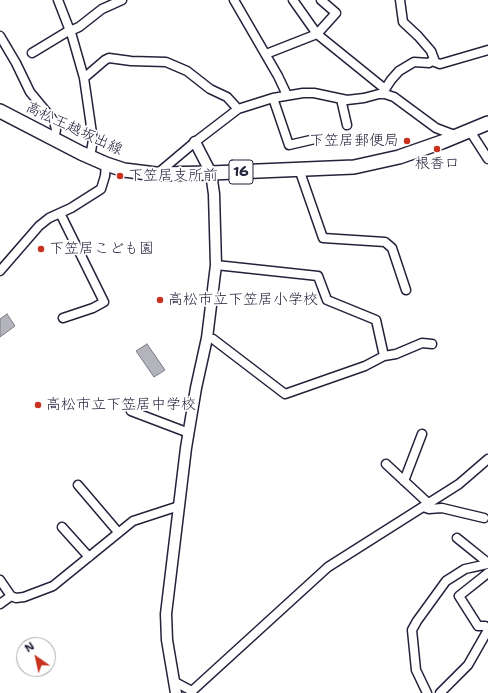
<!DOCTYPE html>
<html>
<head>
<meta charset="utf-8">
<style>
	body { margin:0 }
	#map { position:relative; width:488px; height:693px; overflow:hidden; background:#fff; font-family:"Shantell Sans",sans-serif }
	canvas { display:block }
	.north { position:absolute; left:16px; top:637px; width:40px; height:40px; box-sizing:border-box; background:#fff; border:1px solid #a7a7b1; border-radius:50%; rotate:326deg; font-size:11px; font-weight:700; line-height:16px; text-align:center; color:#22223b }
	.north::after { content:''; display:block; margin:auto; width:14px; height:18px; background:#c8321e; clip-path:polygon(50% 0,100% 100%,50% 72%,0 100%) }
</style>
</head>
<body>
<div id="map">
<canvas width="488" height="693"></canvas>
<div class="north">N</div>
</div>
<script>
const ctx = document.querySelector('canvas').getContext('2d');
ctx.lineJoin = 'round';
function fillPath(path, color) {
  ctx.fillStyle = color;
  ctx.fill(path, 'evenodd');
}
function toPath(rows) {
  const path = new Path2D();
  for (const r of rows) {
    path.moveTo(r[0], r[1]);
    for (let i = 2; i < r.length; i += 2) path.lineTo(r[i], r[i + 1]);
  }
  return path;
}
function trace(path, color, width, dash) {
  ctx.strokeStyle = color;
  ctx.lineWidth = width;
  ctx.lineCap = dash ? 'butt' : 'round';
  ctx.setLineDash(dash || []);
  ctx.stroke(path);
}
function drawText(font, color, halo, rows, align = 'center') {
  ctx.font = font + ' "Shantell Sans","Klee One",sans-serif';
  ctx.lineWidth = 3.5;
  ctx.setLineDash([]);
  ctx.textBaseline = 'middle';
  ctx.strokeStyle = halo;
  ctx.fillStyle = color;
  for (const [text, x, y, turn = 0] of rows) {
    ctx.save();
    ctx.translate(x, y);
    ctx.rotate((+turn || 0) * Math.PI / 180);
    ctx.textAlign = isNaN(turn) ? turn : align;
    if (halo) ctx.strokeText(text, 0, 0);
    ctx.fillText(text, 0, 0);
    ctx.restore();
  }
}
const water = toPath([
	[7,314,15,326,0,337,0,319,7,314],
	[147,344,165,370,154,377,136,351,147,344]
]);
const minor = toPath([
	[58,0,72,36,84,78,93,140,90,157],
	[234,0,278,76,287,95],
	[293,0,317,34,385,89],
	[70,31,79,27,102,9,122,0],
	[0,36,16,63,30,92,54,121,56,130,54,139],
	[32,53,70,30],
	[266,54,317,34,336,13,321,0],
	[432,61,440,64,488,50],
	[84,78,105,60,109,58,131,61,166,62,187,71,210,89,227,97,238,109],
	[382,94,391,80,399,71,414,62,429,63,434,59,431,51,418,36,403,22,400,0],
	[273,98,289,145,315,139],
	[341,99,347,125],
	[470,131,488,159],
	[299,169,323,238,385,242,392,248,406,290],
	[157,174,195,142,238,109,273,98,303,93,314,93,347,100,364,98,379,94,385,94,394,97,436,128,457,136],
	[60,213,104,302,93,308,63,318],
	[216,265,318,276,327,300,376,320,384,356,396,354,422,343,432,344],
	[0,271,39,226,49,218,71,208,101,189,105,176,106,164],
	[207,338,213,339,285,394,365,366,384,356],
	[131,411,189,433],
	[386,464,428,503],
	[404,481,422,434],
	[78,485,118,532],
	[423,507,429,509,442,508,484,518],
	[62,527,89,557],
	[457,538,488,563],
	[0,580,11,596],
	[0,604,11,596,16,598,24,597,53,586,133,521,179,506],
	[488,630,485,626,478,626,459,596,488,573],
	[175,682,192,691,328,567,459,484,488,459],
	[427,693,416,670,412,630,417,621,446,581,465,569,488,564],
	[440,693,468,665,488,630]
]);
const tertiary = toPath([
	[176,693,167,640,166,614,186,448,196,388,207,338,216,265,214,194,211,173,195,142]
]);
const primary = toPath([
	[0,111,81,153,106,164,124,170,156,174,211,173,354,167,399,157,442,142,488,123]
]);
const markers = [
	[407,141,4,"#c8321e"],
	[437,149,4,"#c8321e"],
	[120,176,4,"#c8321e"],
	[41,249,4,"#c8321e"],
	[160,300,4,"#c8321e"],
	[38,405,4,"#c8321e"]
];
const shields = [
	[241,172,24]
];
const shieldNames = [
	["16",241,172]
];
const streetNames = [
	["高松王越坂出線",74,129,25]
];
const poiNames = [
	["下笠居郵便局",399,141,"right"],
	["根香口",437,164,"center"],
	["下笠居支所前",128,176],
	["下笠居こども園",49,249],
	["高松市立下笠居小学校",168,300],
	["高松市立下笠居中学校",46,405]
];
fillPath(water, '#b4b4bc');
trace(water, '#7a7a88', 1);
trace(minor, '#22223b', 11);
trace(tertiary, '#22223b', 13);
trace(primary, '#22223b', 16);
trace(minor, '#fff', 8);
trace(tertiary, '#fff', 10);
trace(primary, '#fff', 13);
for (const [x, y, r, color] of markers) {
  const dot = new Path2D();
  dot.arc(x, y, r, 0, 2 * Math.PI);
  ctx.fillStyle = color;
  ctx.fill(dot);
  trace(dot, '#fff', 1.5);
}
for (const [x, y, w] of shields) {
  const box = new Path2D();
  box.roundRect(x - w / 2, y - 12, w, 24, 3);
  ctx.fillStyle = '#fff';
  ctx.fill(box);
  trace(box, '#22223b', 1);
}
drawText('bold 14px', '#22223b', null, shieldNames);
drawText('15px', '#22223b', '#fff', streetNames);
drawText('15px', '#22223b', '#fff', poiNames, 'left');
</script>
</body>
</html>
